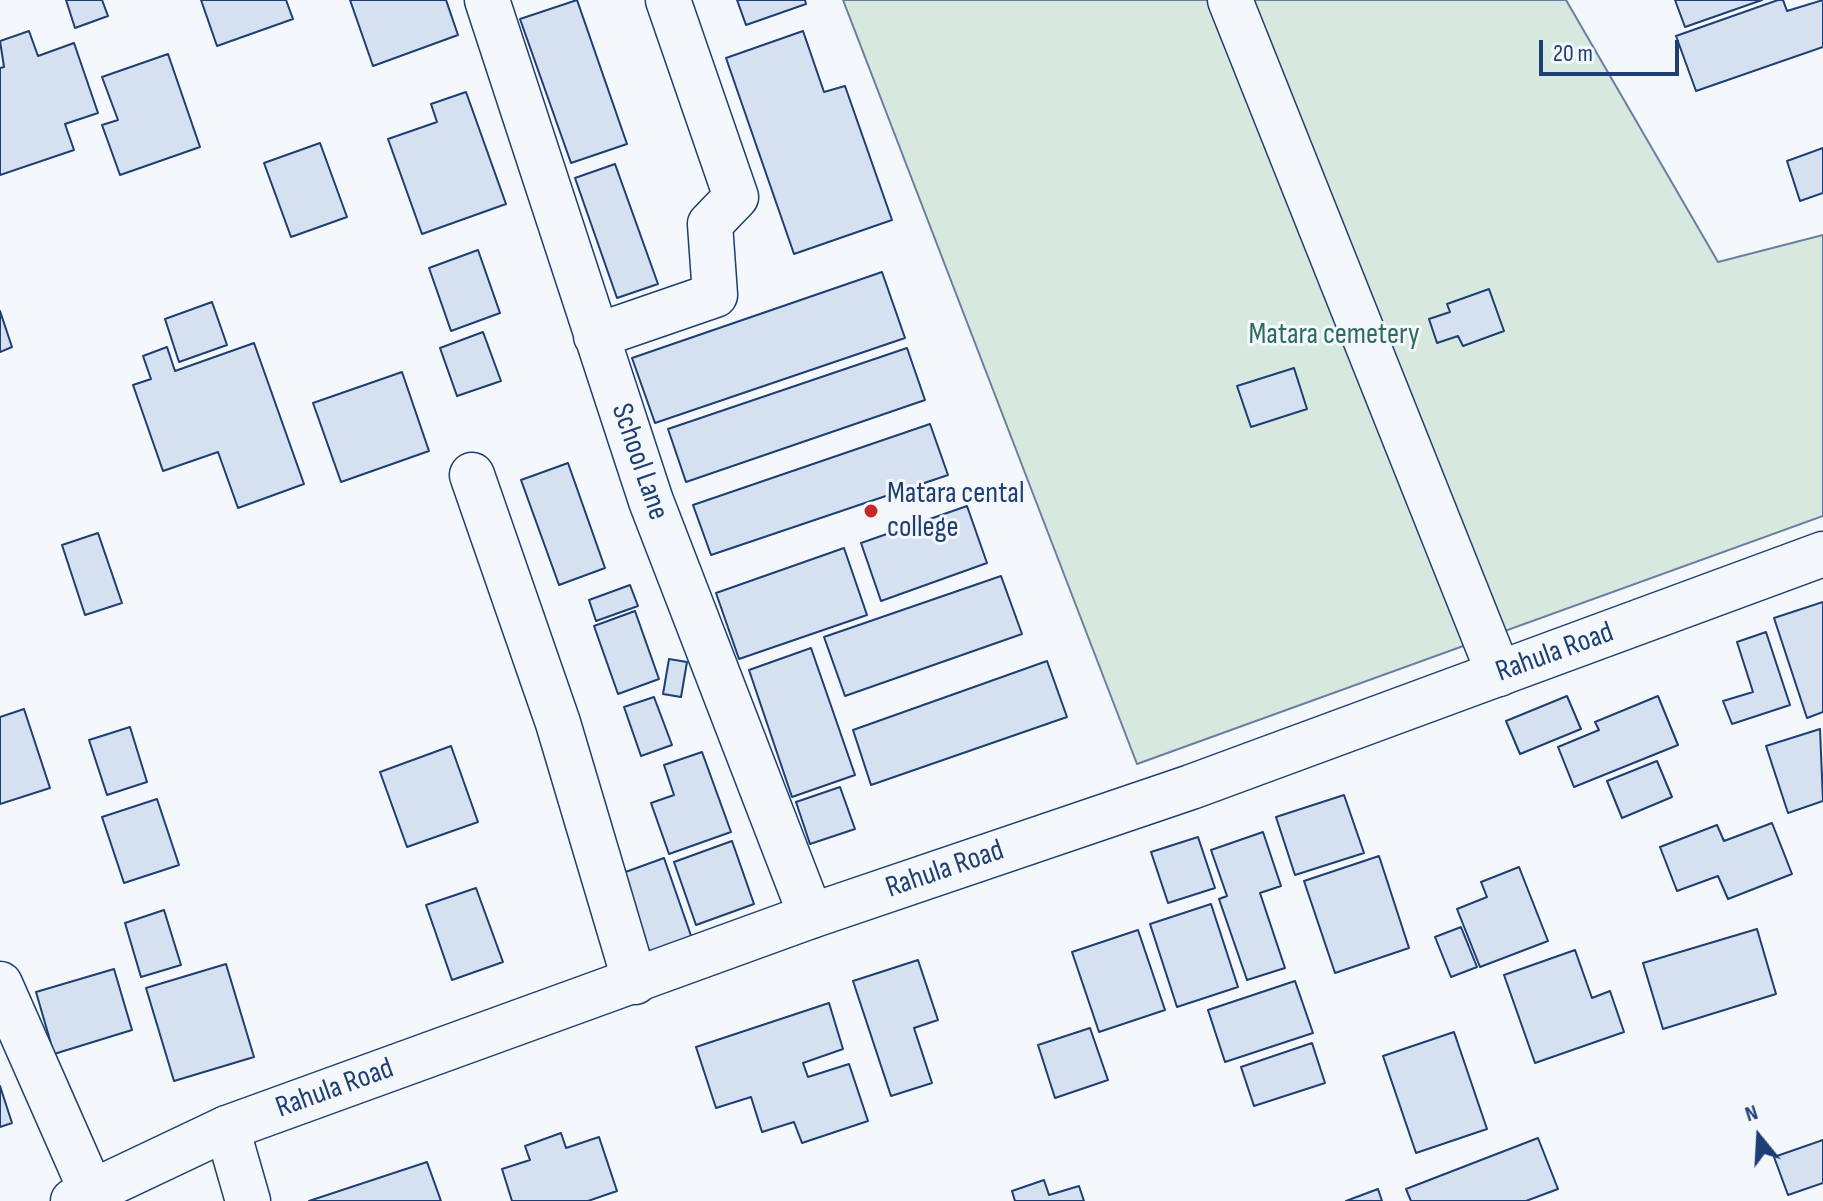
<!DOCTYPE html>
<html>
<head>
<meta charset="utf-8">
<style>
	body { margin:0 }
	#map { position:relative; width:1823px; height:1201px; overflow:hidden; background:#f4f7fb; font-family:"Sofia Sans Condensed",sans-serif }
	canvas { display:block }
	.north { position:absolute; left:1719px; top:1097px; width:80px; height:80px; -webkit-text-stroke:6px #f4f7fb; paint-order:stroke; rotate:342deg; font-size:22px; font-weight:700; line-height:32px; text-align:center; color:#1d3f73 }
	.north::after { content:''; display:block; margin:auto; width:28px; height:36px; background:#1d3f73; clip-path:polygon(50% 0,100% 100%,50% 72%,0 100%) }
	.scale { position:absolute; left:1539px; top:40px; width:140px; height:36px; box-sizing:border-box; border:4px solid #1d3f73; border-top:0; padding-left:10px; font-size:24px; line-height:28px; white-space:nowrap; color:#1d3f73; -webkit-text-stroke:6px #f4f7fb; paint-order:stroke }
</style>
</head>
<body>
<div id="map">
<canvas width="1823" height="1201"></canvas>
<div class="north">N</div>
<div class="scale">20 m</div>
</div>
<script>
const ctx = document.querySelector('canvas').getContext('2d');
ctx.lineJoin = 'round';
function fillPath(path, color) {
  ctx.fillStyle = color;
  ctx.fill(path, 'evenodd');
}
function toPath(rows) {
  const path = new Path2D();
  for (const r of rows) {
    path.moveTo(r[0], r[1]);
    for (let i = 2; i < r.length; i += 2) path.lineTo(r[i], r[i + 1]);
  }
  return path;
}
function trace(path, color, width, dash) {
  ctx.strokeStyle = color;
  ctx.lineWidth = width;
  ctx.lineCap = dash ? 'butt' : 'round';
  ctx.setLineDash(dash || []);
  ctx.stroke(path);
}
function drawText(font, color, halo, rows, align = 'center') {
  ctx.font = font + ' "Sofia Sans Condensed",sans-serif';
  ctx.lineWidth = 6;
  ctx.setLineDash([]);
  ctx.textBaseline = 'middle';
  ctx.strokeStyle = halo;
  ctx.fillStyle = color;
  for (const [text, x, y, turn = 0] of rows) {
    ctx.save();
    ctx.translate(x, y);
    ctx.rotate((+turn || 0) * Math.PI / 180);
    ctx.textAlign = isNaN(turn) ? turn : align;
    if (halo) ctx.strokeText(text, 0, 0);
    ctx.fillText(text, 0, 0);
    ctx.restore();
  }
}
const green = toPath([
	[843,0,1566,0,1718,262,1823,235,1823,516,1137,764,843,0]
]);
const building = toPath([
	[66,0,102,0,108,16,75,28,66,0],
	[201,0,286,0,293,19,217,46,201,0],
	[350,0,446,0,458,35,373,66,350,0],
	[577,0,627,144,571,163,520,19,577,0],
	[737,0,805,0,806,4,746,25,737,0],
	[1675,0,1762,0,1685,27,1675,0],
	[1778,0,1783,0,1787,11,1823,0,1823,47,1696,91,1676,36,1778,0],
	[29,31,38,56,74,43,98,113,65,124,74,150,0,175,0,68,4,67,0,41,29,31],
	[803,31,824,92,845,86,892,220,794,254,726,58,803,31],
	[168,54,200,147,120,175,102,125,118,120,102,77,168,54],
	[466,92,506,204,422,234,388,139,437,122,431,104,466,92],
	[320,143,347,217,291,237,264,163,320,143],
	[1823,148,1823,193,1800,201,1787,161,1823,148],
	[615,164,658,284,617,298,575,178,615,164],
	[478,250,500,313,451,331,429,268,478,250],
	[882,272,905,338,655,423,632,358,882,272],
	[1489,289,1504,331,1463,346,1458,336,1437,343,1429,319,1450,312,1447,304,1489,289],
	[212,302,227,345,179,362,165,319,212,302],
	[0,311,12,347,0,352,0,311],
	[483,332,501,381,457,396,440,348,483,332],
	[254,343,304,484,238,508,218,452,163,471,133,385,151,379,143,356,167,347,175,371,254,343],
	[907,348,925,400,686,482,668,429,907,348],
	[1294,368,1307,409,1251,427,1237,386,1294,368],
	[402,372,429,451,341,482,313,403,402,372],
	[930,424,948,475,711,555,693,505,930,424],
	[568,463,605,568,559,585,521,480,568,463],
	[967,506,987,563,881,601,861,543,967,506],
	[98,533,122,603,85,615,62,545,98,533],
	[844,548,867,615,739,659,716,593,844,548],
	[1001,576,1022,634,845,696,824,637,1001,576],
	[630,585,638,606,596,621,589,600,630,585],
	[1823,602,1823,712,1807,718,1774,618,1823,602],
	[635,611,659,679,618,694,594,626,635,611],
	[1766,632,1790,705,1732,724,1723,701,1753,692,1737,642,1766,632],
	[811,648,855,775,792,797,749,670,811,648],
	[669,659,687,662,681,697,663,694,669,659],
	[1047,661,1067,717,871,785,853,730,1047,661],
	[1567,696,1581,729,1520,754,1506,721,1567,696],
	[1658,696,1678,745,1574,787,1558,747,1599,730,1595,722,1658,696],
	[654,697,672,745,641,756,624,707,654,697],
	[24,709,50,788,0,804,0,717,24,709],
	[130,727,147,782,107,795,89,740,130,727],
	[1820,729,1823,801,1788,813,1766,746,1820,729],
	[451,746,478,822,407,847,380,772,451,746],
	[702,752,731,832,669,854,651,803,674,795,664,765,702,752],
	[1657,761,1672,797,1622,818,1607,781,1657,761],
	[840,787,855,829,810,844,796,802,840,787],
	[1344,795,1364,853,1295,875,1276,817,1344,795],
	[157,799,179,865,124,883,102,817,157,799],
	[1772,823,1792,874,1728,899,1718,876,1677,891,1660,847,1717,825,1724,841,1772,823],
	[1263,832,1281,886,1260,893,1285,968,1247,980,1219,899,1227,896,1211,850,1263,832],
	[1198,837,1215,888,1168,903,1151,852,1198,837],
	[732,841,754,904,696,925,674,862,732,841],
	[1379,856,1409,948,1335,973,1304,881,1379,856],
	[664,858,696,950,641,969,609,878,664,858],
	[1519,867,1548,941,1480,967,1457,909,1487,897,1481,882,1519,867],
	[476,888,503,962,452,980,426,905,476,888],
	[1211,904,1238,987,1177,1007,1150,924,1211,904],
	[164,910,181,965,141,977,125,923,164,910],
	[1461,927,1477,967,1451,977,1435,937,1461,927],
	[1757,929,1776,994,1663,1029,1643,963,1757,929],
	[1138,930,1165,1010,1099,1032,1072,952,1138,930],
	[1575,950,1592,998,1610,991,1624,1032,1535,1063,1504,975,1575,950],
	[918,960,938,1020,914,1028,932,1083,891,1096,853,981,918,960],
	[226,964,254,1057,174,1081,146,988,226,964],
	[114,969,132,1030,54,1054,36,992,114,969],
	[1295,981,1313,1033,1225,1062,1208,1010,1295,981],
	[829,1003,843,1049,803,1063,808,1077,849,1064,868,1121,802,1143,794,1122,762,1132,751,1097,716,1108,696,1047,829,1003],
	[1090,1028,1108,1080,1055,1098,1038,1045,1090,1028],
	[1454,1032,1487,1129,1416,1153,1383,1056,1454,1032],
	[1312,1043,1325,1083,1254,1106,1241,1067,1312,1043],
	[0,1086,12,1123,0,1127,0,1086],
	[561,1133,566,1148,599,1137,617,1191,588,1201,512,1201,502,1169,530,1160,525,1146,561,1133],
	[1538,1138,1558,1189,1526,1201,1411,1201,1406,1189,1538,1138],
	[1823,1140,1823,1183,1788,1195,1774,1157,1823,1140],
	[427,1162,441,1201,309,1201,427,1162],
	[1044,1180,1049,1195,1079,1186,1084,1201,1015,1201,1012,1191,1044,1180],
	[1378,1189,1382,1201,1346,1201,1378,1189]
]);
const minor = toPath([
	[487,0,651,501,811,916],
	[1230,0,1499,674],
	[596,336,715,295,710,224,736,197,668,0],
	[472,475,558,723,635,982],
	[0,984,93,1195],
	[227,1128,248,1201]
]);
const major = toPath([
	[73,1201,227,1128,811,916,1191,787,1823,554]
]);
const markers = [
	[871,511,8,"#c62828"]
];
const parkNames = [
	["Matara cemetery",1334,335]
];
const streetNames = [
	["School Lane",639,462,71],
	["Rahula Road",1555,653,-20],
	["Rahula Road",945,870,-19],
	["Rahula Road",335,1089,-20]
];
const poiNames = [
	["Matara cental",887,494],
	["college",887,528]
];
fillPath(green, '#d7e8df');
trace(green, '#687fa3', 2);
fillPath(building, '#d5e0f0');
trace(building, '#1d3f73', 2);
trace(minor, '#1d3f73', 47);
trace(major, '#1d3f73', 47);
trace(minor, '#f4f7fb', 44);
trace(major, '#f4f7fb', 44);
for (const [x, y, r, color] of markers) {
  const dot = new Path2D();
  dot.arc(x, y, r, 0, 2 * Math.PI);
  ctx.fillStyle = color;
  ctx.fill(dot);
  trace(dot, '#f4f7fb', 3);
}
drawText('30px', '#2c6c60', '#f4f7fb', parkNames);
drawText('30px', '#1d3f73', '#f4f7fb', streetNames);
drawText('30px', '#1d3f73', '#f4f7fb', poiNames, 'left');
</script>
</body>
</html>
